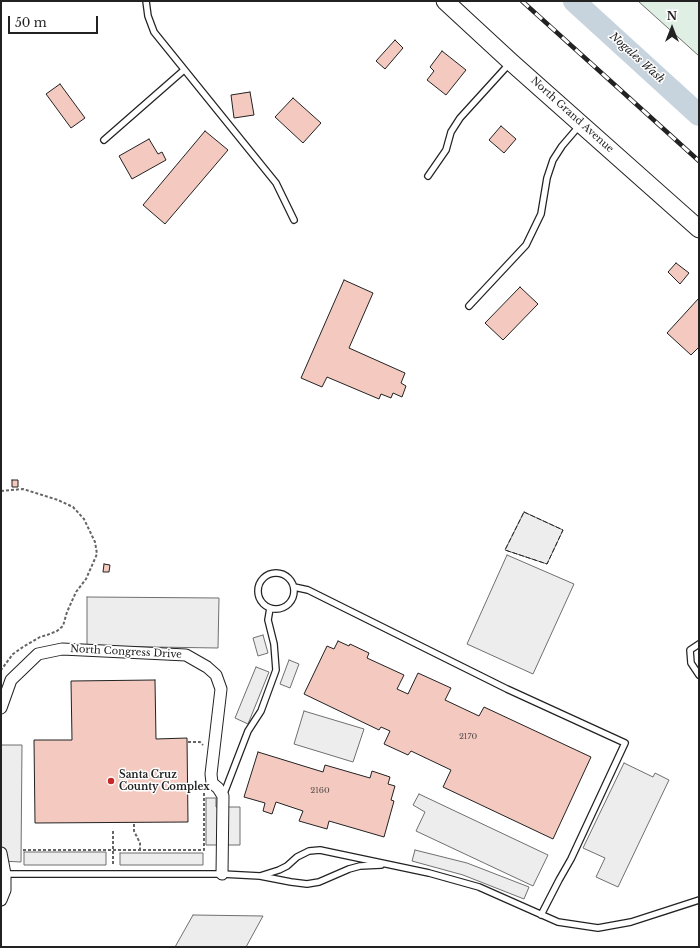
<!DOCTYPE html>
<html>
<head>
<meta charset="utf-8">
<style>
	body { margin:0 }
	#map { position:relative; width:700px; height:948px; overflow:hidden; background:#fff; font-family:"Libre Baskerville",serif }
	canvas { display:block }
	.frame { position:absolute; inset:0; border:2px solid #222; pointer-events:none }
	.north { position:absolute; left:652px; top:8px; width:40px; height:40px; -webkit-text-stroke:3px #fff; paint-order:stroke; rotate:0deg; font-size:11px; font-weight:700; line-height:16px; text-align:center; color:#222 }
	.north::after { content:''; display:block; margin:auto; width:14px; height:18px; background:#222; clip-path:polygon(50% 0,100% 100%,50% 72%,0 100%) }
	.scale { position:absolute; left:8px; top:16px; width:90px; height:18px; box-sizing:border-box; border:2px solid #222; border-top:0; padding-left:5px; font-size:12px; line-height:14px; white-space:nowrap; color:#222; -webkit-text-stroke:3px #fff; paint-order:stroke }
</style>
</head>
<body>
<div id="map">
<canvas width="700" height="948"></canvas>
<div class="frame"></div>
<div class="north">N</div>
<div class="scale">50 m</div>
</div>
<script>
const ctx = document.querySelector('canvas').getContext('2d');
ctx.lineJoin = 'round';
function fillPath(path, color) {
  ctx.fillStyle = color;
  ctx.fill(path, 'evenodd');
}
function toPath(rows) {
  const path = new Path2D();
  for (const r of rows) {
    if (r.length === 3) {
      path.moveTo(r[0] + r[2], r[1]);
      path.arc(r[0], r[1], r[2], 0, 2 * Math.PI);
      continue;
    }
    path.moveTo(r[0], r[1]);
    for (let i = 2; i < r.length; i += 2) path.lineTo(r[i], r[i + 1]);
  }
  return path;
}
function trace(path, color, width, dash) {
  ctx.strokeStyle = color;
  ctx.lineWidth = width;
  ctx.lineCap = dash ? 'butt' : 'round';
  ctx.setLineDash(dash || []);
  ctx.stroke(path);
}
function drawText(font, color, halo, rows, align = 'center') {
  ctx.font = font + ' "Libre Baskerville",serif';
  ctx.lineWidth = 3;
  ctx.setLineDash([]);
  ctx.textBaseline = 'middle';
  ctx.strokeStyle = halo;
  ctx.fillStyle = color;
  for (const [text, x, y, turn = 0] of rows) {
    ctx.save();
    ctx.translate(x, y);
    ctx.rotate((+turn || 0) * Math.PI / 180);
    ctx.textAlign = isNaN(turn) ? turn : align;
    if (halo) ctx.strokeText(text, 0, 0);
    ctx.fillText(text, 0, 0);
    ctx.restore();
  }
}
const green = toPath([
	[638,1,699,1,699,56,638,1]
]);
const parking = toPath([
	[524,512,563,530,547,564,505,550,524,512],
	[507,555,574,584,533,674,467,644,507,555],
	[87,597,219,598,218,648,87,646,87,597],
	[263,635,268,653,258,656,253,638,263,635],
	[289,660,299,664,290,688,280,684,289,660],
	[256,667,269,672,248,724,235,718,256,667],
	[304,711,364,729,353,762,294,744,304,711],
	[1,745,22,745,21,862,1,861,1,745],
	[624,763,653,777,655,773,669,780,618,887,596,877,605,858,583,848,624,763],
	[419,794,548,855,533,886,416,831,425,812,413,805,419,794],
	[206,798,216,798,216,807,240,807,240,845,206,845,206,798],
	[415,850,467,863,529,887,524,899,463,875,412,861,415,850],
	[24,852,106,852,106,865,24,865,24,852],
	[120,853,203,853,203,865,120,865,120,853],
	[193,915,263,916,246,947,175,947,193,915]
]);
const river = toPath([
	[574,1,699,115]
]);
const building = toPath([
	[395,40,403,48,385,69,376,61,395,40],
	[442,51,466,70,446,95,427,80,434,71,430,67,442,51],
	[60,84,85,118,71,128,46,94,60,84],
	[250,92,254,115,234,118,231,95,250,92],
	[293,98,321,123,303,143,275,117,293,98],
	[501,126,516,139,504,153,489,140,501,126],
	[205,131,228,150,165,224,143,205,205,131],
	[149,139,158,154,162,152,166,160,132,179,119,156,149,139],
	[676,263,689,273,680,284,668,272,676,263],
	[344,280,373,293,349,348,405,373,401,383,406,386,402,397,393,393,391,398,381,394,379,399,327,377,322,387,301,378,344,280],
	[520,287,538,304,503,340,485,323,520,287],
	[699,298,699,347,691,355,667,333,699,298],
	[12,480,18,480,18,487,12,487,12,480],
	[104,564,110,565,109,572,103,572,104,564],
	[338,641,349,646,350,644,369,653,367,658,404,675,397,689,408,694,418,673,451,688,445,700,479,716,484,707,591,757,553,839,443,787,451,770,411,751,408,755,384,744,390,731,381,727,379,730,304,694,327,646,334,649,338,641],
	[155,680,156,739,187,738,188,822,35,823,34,740,72,740,71,681,155,680],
	[258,752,323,772,325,765,370,778,372,771,390,777,388,784,395,786,391,800,394,801,384,837,329,821,327,829,299,821,303,811,276,802,272,814,263,811,265,803,244,797,258,752]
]);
const path = toPath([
	[1,491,23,489,58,500,73,507,84,519,95,542,97,554,86,579,76,592,67,612,63,626,57,631,47,635,40,637,23,647,13,654,1,670],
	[188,742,200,742,203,745],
	[134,824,134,831,140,843,140,850],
	[113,831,113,866],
	[23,850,204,850,204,791]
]);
const lane = toPath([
	[146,1,148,16,154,32,276,183,294,220],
	[104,140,184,70],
	[428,176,446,150,451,132,460,118,510,63],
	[469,306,526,245,541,214,547,178,553,160,562,146,580,125],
	[276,591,18],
	[294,587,308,590,507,689,625,743,571,859,559,880,541,915],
	[699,644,690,650,691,663,699,675],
	[223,796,248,731,261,711,276,670,274,644,268,620,270,608],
	[5,874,222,874,260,876,291,882,307,884,319,882,349,869,360,866,381,865],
	[260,876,279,870,287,866,297,857,309,851,320,850,429,873,479,887,558,922,598,928,631,922,699,900]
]);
const street = toPath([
	[1,708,11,680,38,654,62,649,186,655,207,667,216,675,221,689,211,774,212,783,218,788,223,796,222,874],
	[1,853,5,874,5,890,1,900]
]);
const primary = toPath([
	[445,1,511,62,699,229]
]);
const rail = toPath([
	[522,1,699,161]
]);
const fence = toPath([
	[524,512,563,530,547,564,505,550,524,512]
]);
const markers = [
	[111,781,4,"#c62828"]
];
const numberNames = [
	["2170",468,737],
	["2160",320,791]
];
const streetNames = [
	["North Grand Avenue",572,115,42],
	["North Congress Drive",126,652,3]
];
const poiNames = [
	["Santa Cruz",119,775],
	["County Complex",119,787]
];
const waterNames = [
	["Nogales Wash",637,58,42]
];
fillPath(green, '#e0efe3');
trace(green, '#6f6f6f', 1);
fillPath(parking, '#ededed');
trace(parking, '#6f6f6f', 1);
trace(river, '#c7d3dd', 22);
fillPath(building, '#f3c9c0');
trace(building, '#222', 1);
trace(lane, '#222', 8);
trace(street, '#222', 13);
trace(primary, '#222', 19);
trace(path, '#646464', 2, [3, 2]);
trace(lane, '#fff', 5.5);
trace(street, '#fff', 11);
trace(primary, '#fff', 17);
trace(rail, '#222', 4.5);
trace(rail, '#fff', 3, [9]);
trace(fence, '#222', 1, [5, 2]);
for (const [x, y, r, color] of markers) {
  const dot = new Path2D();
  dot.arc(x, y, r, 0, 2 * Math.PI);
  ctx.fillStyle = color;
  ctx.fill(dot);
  trace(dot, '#fff', 1.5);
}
drawText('8px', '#564c4a', null, numberNames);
drawText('10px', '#222', '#fff', streetNames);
drawText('bold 10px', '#222', '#fff', poiNames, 'left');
drawText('italic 11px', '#222', '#fff', waterNames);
</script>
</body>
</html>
